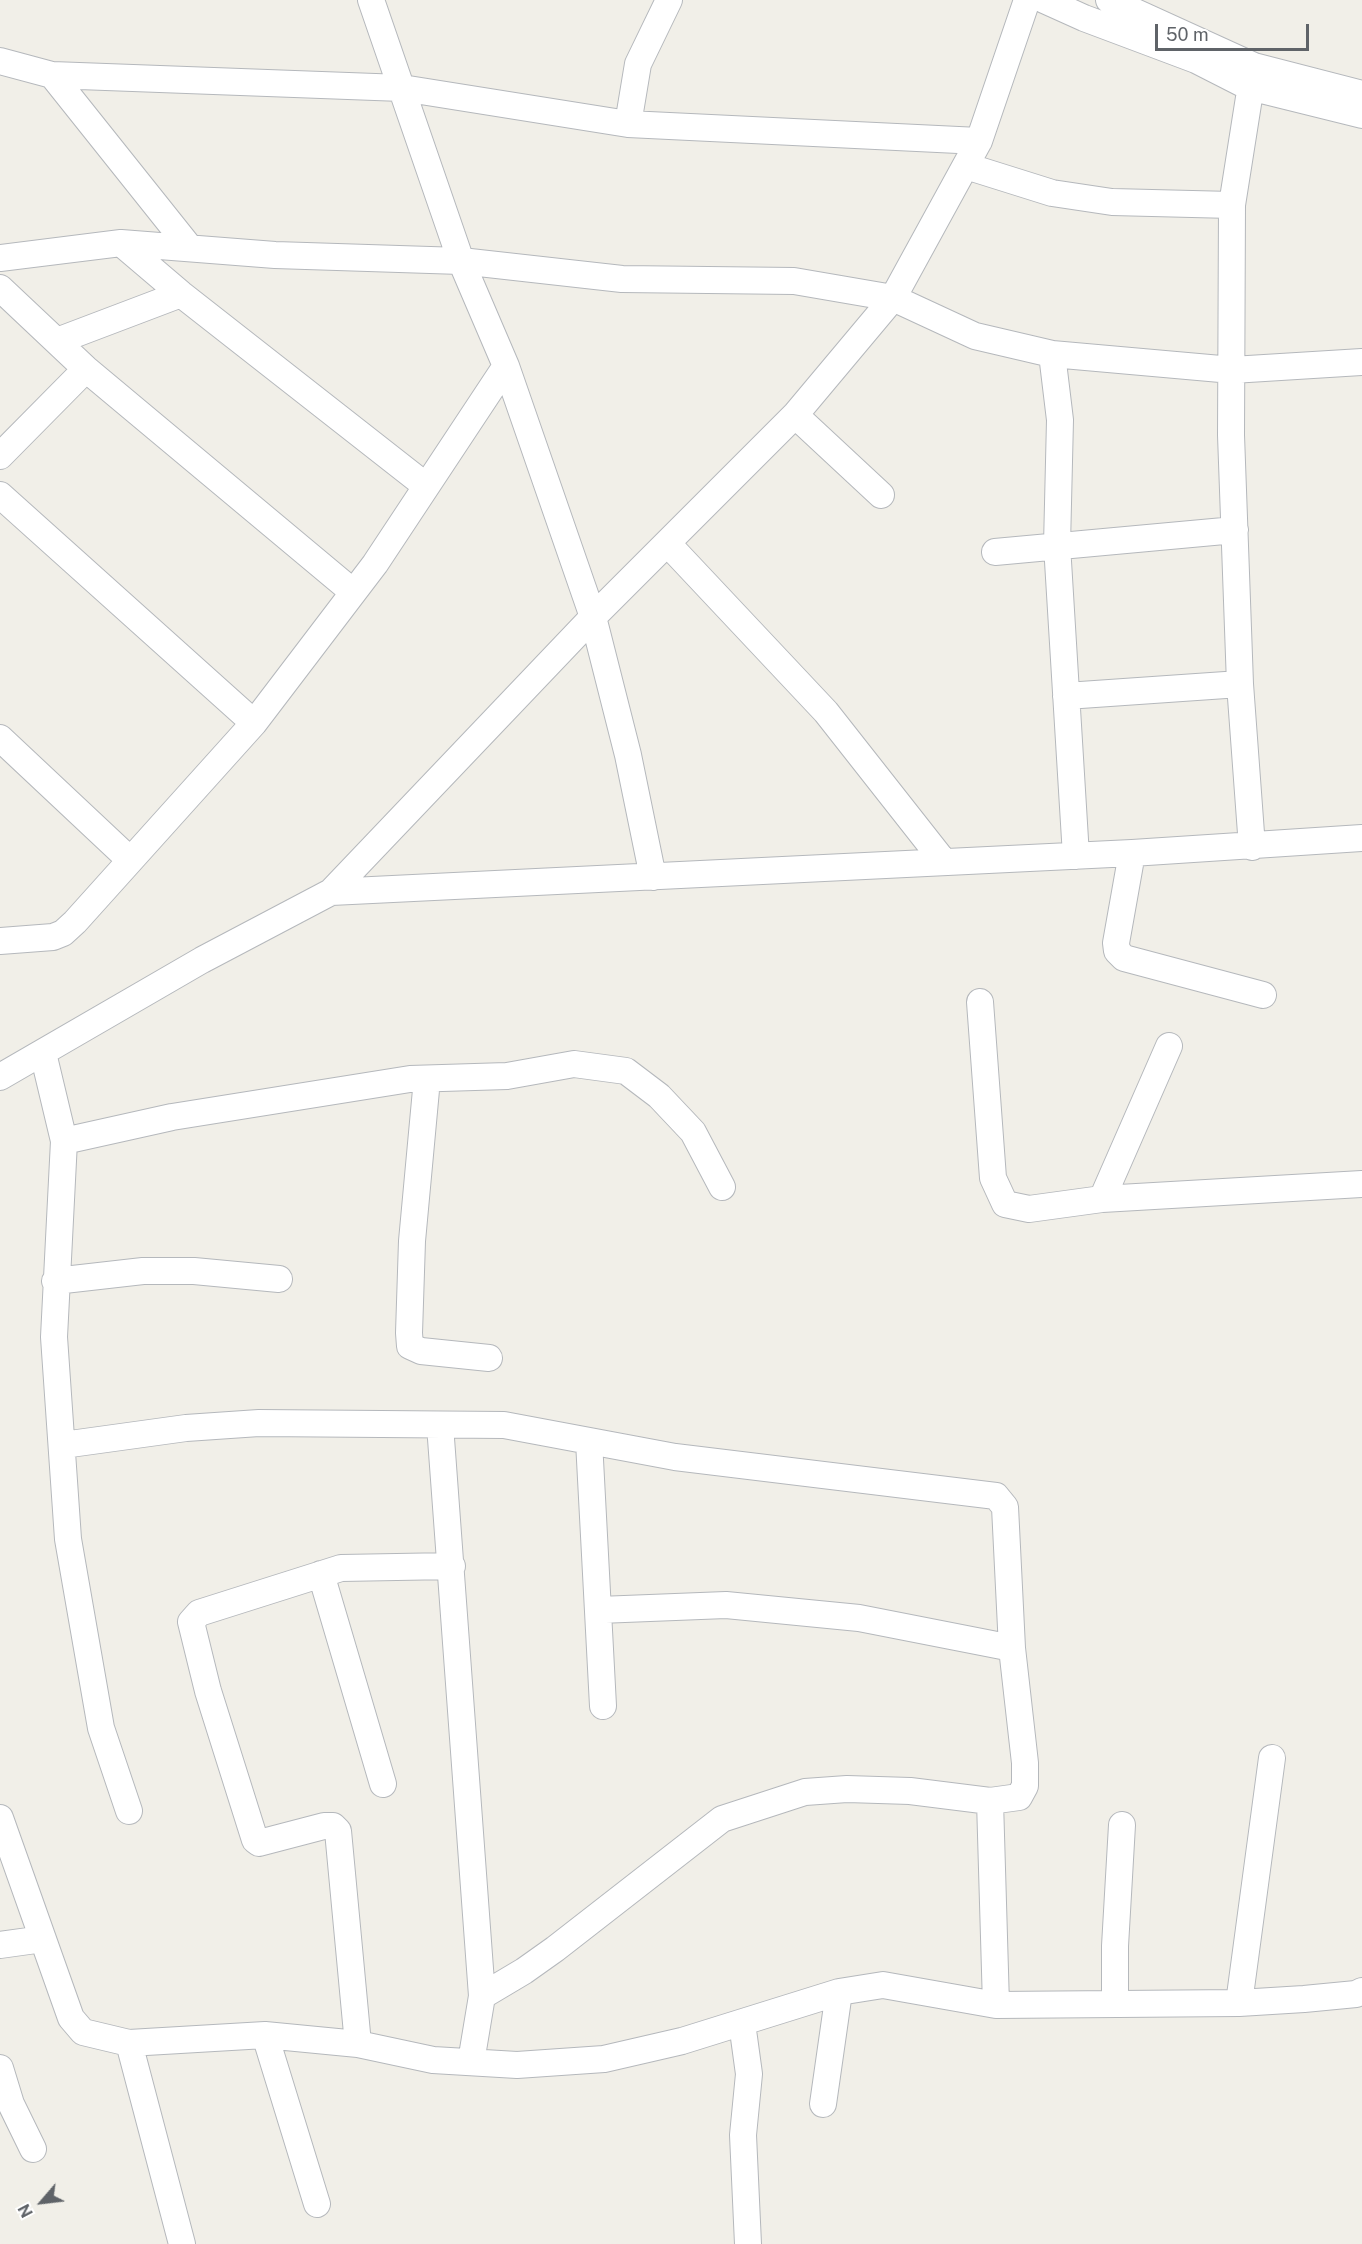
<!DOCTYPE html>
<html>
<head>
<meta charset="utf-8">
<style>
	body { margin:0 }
	#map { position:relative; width:1362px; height:2244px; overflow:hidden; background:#f1efe8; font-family:"Public Sans",sans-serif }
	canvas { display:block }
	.north { position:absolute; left:12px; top:2172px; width:60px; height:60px; -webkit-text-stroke:4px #fff; paint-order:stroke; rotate:242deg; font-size:16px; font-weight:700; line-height:24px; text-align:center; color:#5f6368 }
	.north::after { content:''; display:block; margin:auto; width:21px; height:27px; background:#5f6368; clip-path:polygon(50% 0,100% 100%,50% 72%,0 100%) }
	.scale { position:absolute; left:1155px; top:24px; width:154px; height:27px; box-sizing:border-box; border:3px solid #5f6368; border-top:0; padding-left:8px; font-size:18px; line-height:21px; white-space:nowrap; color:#5f6368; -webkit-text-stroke:4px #fff; paint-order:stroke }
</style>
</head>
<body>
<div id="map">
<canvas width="1362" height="2244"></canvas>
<div class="north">N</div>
<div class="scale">50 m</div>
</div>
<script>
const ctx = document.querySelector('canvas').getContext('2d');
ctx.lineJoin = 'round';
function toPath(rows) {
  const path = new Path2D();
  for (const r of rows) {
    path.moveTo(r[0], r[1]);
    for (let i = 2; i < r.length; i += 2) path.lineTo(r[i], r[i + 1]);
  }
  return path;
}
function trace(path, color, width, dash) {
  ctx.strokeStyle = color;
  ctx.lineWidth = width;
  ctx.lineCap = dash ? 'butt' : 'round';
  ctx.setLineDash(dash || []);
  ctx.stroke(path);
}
const minor = toPath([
	[371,0,461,261,506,366,593,617,628,755,653,877],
	[1044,0,1084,18,1196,60,1249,87,1362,115],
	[1109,0,1254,66,1362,94],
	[0,61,52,75,402,88,628,124,979,141],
	[52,75,190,248],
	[628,124,638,64,669,0],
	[966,166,1052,193,1112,202,1232,205],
	[121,243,181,294,426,486],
	[0,258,121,243,275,255,461,261,622,279,794,281,893,298,975,336,1052,354,1232,370,1362,362],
	[0,288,86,369,353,592],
	[57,341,181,294],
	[1052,354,1060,420,1057,545,1076,856],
	[795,415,881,495],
	[0,456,86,369],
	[0,495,254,723],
	[668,544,826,712,944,862],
	[995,552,1235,530],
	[1066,696,1240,684],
	[0,738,130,860],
	[1252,847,1240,684,1231,435,1232,205,1254,66],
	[1132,853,1116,943,1117,951,1124,958,1263,995],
	[331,892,1132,853,1362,838],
	[0,941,53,937,63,933,75,922,254,723,375,564,506,366],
	[980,1002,993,1178,1005,1204,1029,1209,1102,1199,1362,1184],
	[43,1053,64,1141,54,1337,68,1539,101,1728,129,1811],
	[0,1077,202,960,331,892,593,617,795,415,893,298,979,141,1027,0],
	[427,1079,412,1241,409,1333,410,1346,421,1351,489,1358],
	[64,1141,172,1117,410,1079,507,1076,574,1064,626,1071,659,1096,693,1132,722,1187],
	[1102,1199,1169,1046],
	[55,1281,143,1271,194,1271,279,1279],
	[440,1425,482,1996],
	[589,1441,603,1706],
	[63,1445,186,1428,259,1423,504,1425,675,1457,996,1496,1005,1507,1012,1648,1025,1763,1025,1786,1019,1797,990,1801,910,1791,847,1789,805,1792,722,1819,555,1949,524,1971,482,1996,471,2062],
	[321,1574,383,1784],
	[599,1610,726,1605,859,1618,1012,1648],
	[990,1801,996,2005],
	[0,1818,71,2018,83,2032,129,2043,265,2035,358,2044,433,2060,517,2065,604,2059,682,2041,839,1992,883,1985,996,2005,1239,2003,1304,1999,1356,1994,1362,1991],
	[0,1945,43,1939],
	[1239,2003,1272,1758],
	[1115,2004,1115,1946,1122,1825],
	[742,2023,749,2074,743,2135,748,2244],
	[265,2035,317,2204],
	[129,2043,182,2244],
	[358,2044,338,1831,333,1826,324,1826,259,1843,255,1840,208,1691,191,1622,199,1613,341,1568,452,1566],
	[0,2068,11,2104,33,2149],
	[823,2104,839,1992]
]);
trace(minor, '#b5b8bc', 28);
trace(minor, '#fff', 26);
</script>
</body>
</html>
